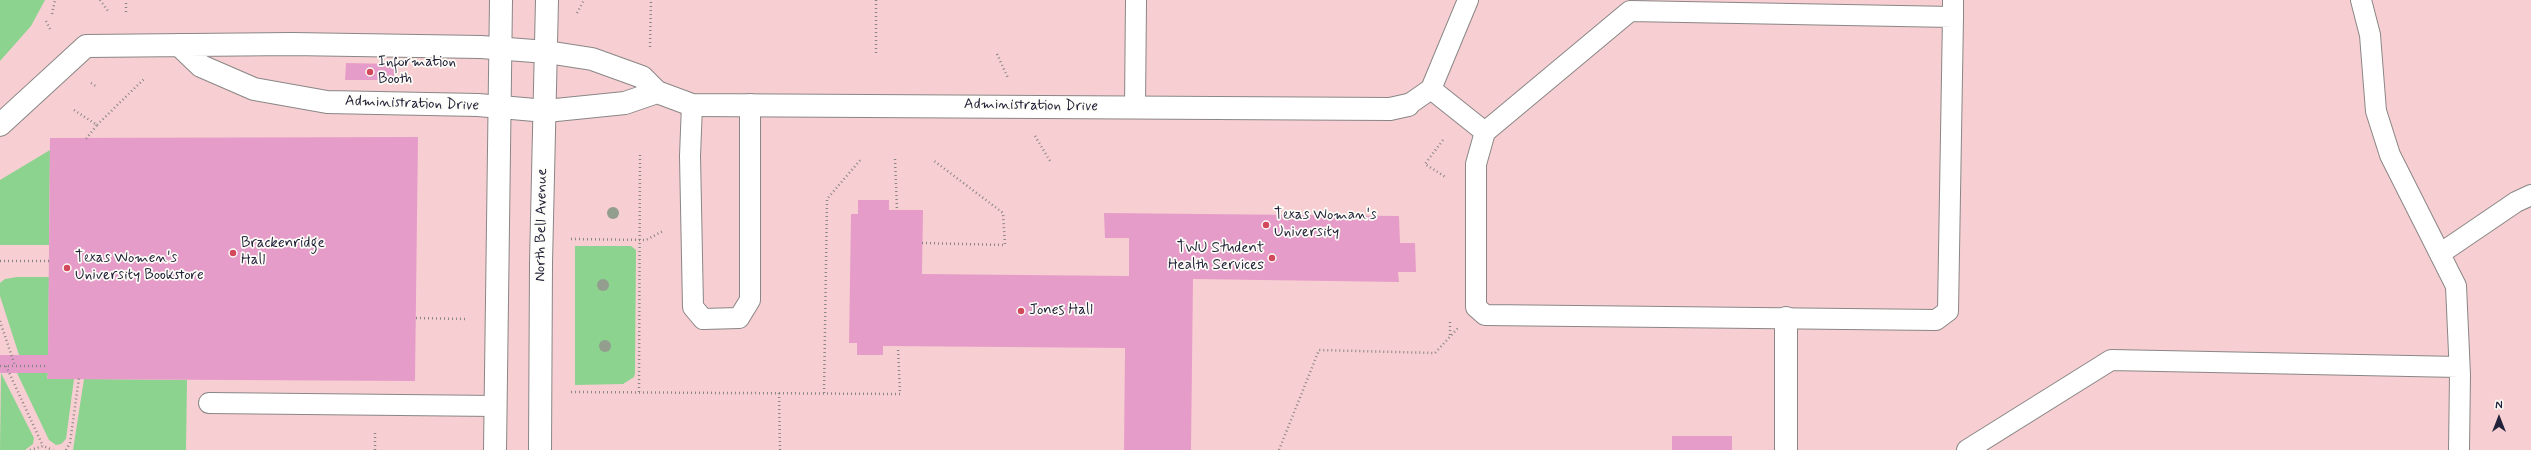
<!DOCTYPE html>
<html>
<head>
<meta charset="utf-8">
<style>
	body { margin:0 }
	#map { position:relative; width:2531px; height:450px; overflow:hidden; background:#f2e9d0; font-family:Mynerve,sans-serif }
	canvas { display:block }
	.north { position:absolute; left:2479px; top:398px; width:40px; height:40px; -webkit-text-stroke:3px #fdfcf7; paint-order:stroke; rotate:0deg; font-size:11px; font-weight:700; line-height:16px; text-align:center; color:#22223b }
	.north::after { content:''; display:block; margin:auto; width:14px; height:18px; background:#22223b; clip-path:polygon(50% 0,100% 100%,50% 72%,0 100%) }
</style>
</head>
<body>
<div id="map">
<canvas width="2531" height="450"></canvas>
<div class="north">N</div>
</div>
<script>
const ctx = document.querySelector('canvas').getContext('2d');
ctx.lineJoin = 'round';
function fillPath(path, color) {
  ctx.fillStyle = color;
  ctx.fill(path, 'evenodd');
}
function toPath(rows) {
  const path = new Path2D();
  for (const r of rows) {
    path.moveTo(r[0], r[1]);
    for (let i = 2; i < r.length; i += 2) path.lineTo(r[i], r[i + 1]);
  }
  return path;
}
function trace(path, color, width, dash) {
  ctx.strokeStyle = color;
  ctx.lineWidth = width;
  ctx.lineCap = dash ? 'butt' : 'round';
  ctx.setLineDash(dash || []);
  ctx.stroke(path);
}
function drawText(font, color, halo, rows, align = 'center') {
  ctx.font = font + ' Mynerve,sans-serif';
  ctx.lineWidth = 3.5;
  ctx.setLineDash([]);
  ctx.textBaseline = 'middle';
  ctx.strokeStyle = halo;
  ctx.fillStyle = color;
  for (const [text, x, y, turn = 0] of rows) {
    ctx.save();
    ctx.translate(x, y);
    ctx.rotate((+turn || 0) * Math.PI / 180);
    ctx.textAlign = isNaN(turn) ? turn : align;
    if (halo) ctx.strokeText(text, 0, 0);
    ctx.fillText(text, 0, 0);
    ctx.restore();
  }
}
const built = toPath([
	[0,0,2531,0,2531,450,0,450]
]);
const green = toPath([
	[0,0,45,0,31,26,0,61],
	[50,150,49,245,0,245,0,180],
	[575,246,631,246,636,250,635,373,634,377,623,384,575,385],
	[17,277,49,277,48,355,19,355,0,296,0,283,5,279],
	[1,373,34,438,33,444,25,450,0,450],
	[17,373,48,373,47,379,74,379,66,439,61,444,56,445,49,440],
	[84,379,187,380,186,450,73,450]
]);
const building = toPath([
	[346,63,394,64,394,80,345,80],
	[418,137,415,381,47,379,48,373,0,373,0,355,48,355,50,138],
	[858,200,889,200,889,210,923,210,922,274,1129,276,1129,238,1105,238,1104,213,1399,216,1400,243,1415,243,1416,272,1398,272,1399,282,1193,279,1191,450,1124,450,1125,348,883,346,883,355,857,355,857,343,849,343,851,214,858,214],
	[1672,436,1732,436,1732,450,1672,450]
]);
const path = toPath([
	[100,0,108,11],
	[876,0,876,54],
	[126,12,126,0],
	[577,13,584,0],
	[52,14,55,0],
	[46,21,50,29],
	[650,47,651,0],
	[997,54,1008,78],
	[91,83,97,87],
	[74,110,97,125,86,139],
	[97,125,144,79],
	[1035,136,1050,161],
	[1443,140,1425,164,1447,178],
	[895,159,897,210],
	[571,239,646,240,663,231],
	[922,243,1005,245,1003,213,933,160],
	[0,261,49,261],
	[416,318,467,319],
	[0,321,15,366],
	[1450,322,1450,337],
	[0,366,48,366],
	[6,366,43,446],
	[571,392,900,394,898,348],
	[639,392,640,154],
	[779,393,780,450],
	[824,393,827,199,862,158],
	[30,450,43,446,53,450],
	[66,450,70,443,79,378],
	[375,450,375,433],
	[1279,450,1319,350,1435,353,1458,328]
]);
const lane = toPath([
	[2361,0,2370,35,2376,111,2390,155,2456,286,2460,375,2459,450],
	[1953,17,1953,0],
	[1431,89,1485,132,1630,11,1953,17,1948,311,1936,320,1485,315,1476,307,1476,164,1485,132],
	[692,105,690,156,693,307,703,319,739,318,750,300,750,104],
	[1408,105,1431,89,1468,0],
	[1135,107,1136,0],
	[2441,253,2516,202,2531,195],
	[209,403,496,406],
	[1967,450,2111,360,2459,367]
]);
const street = toPath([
	[179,45,201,66,254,89,327,102,478,105,546,111,625,103,657,92],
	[0,125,86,46,292,44,481,47,547,52,592,59,642,77,657,92,692,105,1390,109,1408,105],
	[1786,450,1786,318]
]);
const secondary = toPath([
	[495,450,501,0],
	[540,450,541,263,547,0]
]);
const trees = [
	[613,213],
	[603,285],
	[605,346]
];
const markers = [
	[370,72,4,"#d1495b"],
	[1266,225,4,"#d1495b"],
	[233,253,4,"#d1495b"],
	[1272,258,4,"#d1495b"],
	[67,268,4,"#d1495b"],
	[1021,311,4,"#d1495b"]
];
const poiNames = [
	["Information",378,63],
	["Booth",378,80],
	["Texas Woman's",1274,216],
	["University",1274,233],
	["Brackenridge",241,244],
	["Hall",241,261],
	["TWU Student",1264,249,"right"],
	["Health Services",1264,266,"right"],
	["Texas Women's",75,259],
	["University Bookstore",75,276],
	["Jones Hall",1029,311]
];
const streetNames = [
	["Administration Drive",412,104,2],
	["Administration Drive",1031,106,1],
	["North Bell Avenue",542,225,-89]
];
fillPath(built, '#f7cfd2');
fillPath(green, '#8bd38f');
fillPath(building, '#e69cc8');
trace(lane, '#8a8686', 22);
trace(street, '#8a8686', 24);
trace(secondary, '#8a8686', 24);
trace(path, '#8a8686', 2.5, [1, 3]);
trace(lane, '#fff', 20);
trace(street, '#fff', 22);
trace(secondary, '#fff', 22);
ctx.fillStyle = '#949e8e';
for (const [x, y] of trees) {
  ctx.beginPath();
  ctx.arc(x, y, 6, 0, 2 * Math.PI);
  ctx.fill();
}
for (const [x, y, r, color] of markers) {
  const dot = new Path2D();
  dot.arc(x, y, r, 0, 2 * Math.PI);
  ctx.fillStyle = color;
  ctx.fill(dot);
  trace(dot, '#fdfcf7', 1.5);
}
drawText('15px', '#22223b', '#fdfcf7', poiNames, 'left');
drawText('15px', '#22223b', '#fdfcf7', streetNames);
</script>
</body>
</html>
